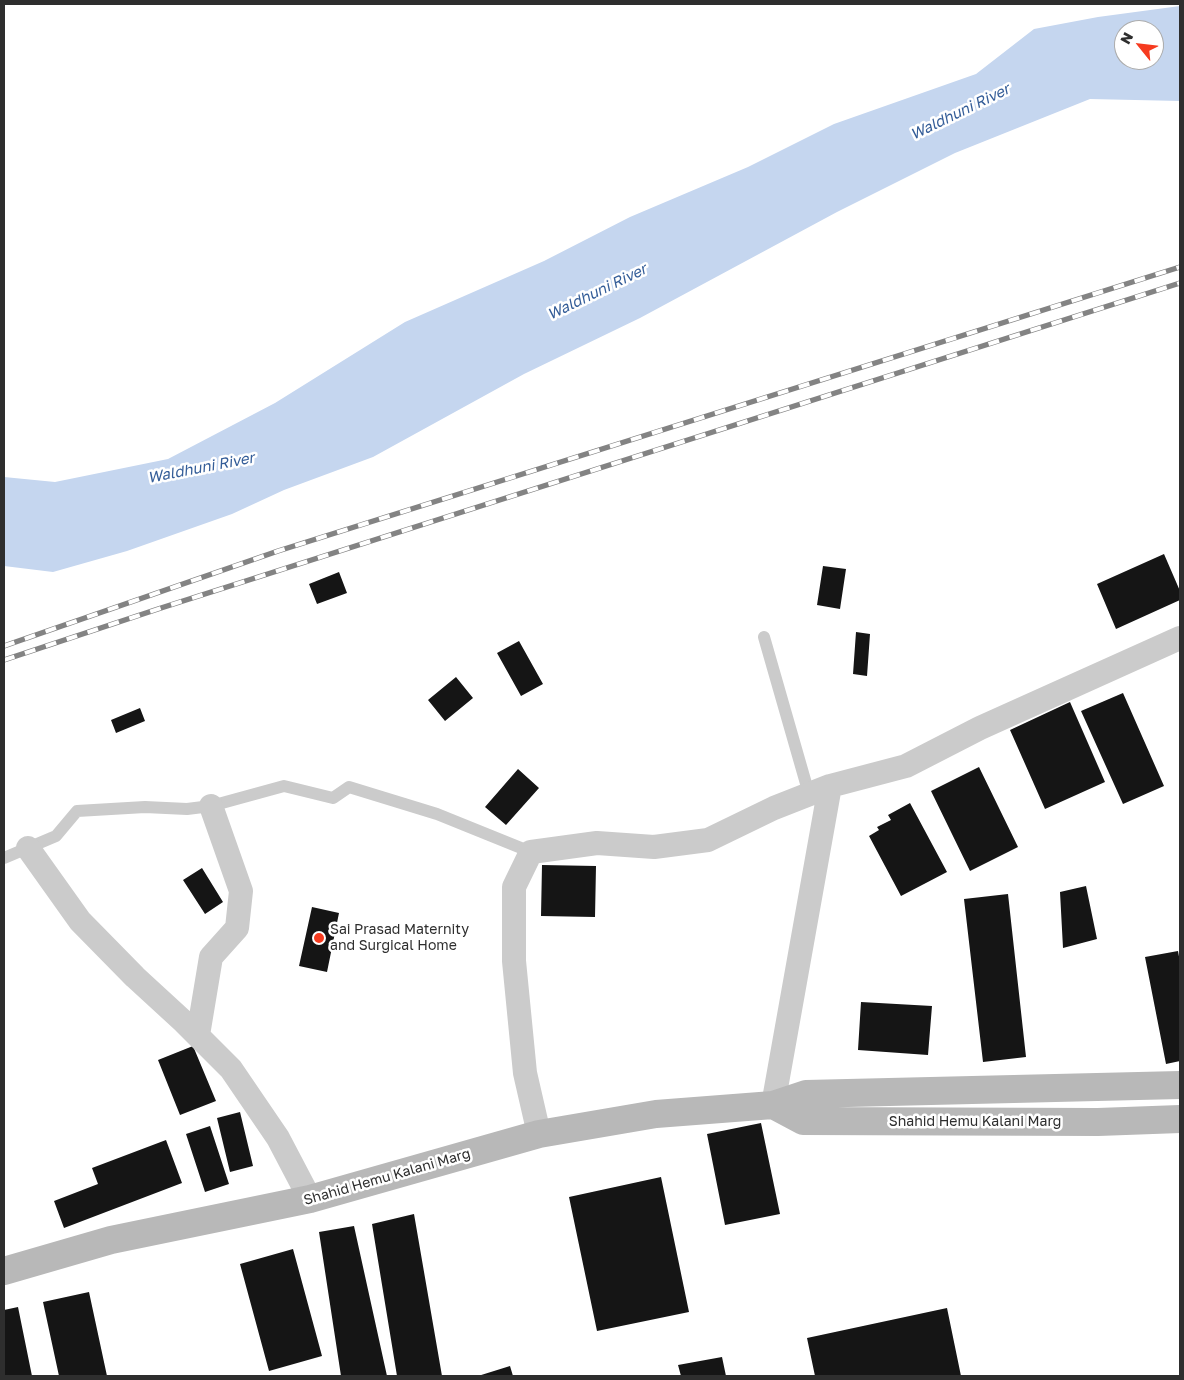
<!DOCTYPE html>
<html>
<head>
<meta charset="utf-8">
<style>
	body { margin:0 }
	#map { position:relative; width:1184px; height:1380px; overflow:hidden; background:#fff; font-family:"Golos Text",sans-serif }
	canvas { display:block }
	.frame { position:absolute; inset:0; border:5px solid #2e2e2e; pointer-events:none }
	.north { position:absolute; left:1114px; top:20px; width:50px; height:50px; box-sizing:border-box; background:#fff; border:1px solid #ababab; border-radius:50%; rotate:299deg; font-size:14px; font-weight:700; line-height:20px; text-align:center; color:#2e2e2e }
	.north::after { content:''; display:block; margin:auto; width:18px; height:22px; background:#f63b1f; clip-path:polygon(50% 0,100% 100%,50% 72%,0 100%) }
</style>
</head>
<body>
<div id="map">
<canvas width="1184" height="1380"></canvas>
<div class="frame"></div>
<div class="north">N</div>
</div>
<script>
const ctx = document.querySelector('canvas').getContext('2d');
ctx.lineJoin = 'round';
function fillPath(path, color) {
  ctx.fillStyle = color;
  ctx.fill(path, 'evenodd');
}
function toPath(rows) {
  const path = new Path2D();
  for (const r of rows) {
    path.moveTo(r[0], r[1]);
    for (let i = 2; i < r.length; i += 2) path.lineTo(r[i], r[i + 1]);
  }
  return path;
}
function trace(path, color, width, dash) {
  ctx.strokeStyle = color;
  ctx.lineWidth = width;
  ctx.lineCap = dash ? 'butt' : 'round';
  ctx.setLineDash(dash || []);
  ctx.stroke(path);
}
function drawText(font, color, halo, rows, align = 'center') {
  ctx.font = font + ' "Golos Text",sans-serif';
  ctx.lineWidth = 5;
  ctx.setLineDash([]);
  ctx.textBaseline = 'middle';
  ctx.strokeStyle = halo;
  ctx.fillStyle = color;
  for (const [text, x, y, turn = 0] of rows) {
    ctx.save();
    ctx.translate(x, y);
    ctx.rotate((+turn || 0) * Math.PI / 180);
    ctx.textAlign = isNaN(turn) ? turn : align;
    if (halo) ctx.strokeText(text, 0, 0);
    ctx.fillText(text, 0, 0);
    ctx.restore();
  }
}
const water = toPath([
	[1180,6,1180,101,1090,99,955,153,837,212,640,318,524,374,373,457,284,490,232,514,127,551,53,572,4,566,4,477,55,482,168,459,275,403,405,322,544,261,630,217,748,167,834,124,976,74,1034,29,1098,17],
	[1124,30,1154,30,1154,60,1124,60]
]);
const building = toPath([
	[1164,554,1180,591,1180,600,1116,629,1097,584],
	[823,566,846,569,840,609,817,605],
	[339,572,347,593,317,604,309,584],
	[856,632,870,634,867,676,853,674],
	[519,641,543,684,521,696,497,653],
	[456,677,473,698,445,721,428,700],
	[1123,693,1164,786,1123,804,1081,711],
	[1070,702,1105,782,1045,809,1010,730],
	[140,708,145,721,116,733,111,720],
	[979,767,1018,847,970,871,931,791],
	[518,769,539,788,506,825,485,807],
	[910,803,947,872,901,896,869,836,879,830,877,827,891,820,888,815],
	[542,865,596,866,595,917,541,916],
	[202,868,223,902,205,914,183,880],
	[1086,886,1097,939,1063,948,1060,892],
	[1008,894,1026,1057,983,1062,964,899],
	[312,907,339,913,327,972,299,966],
	[1178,951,1180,962,1180,1061,1166,1064,1145,957],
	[861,1002,932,1006,928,1055,858,1050],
	[193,1046,216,1101,180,1115,158,1060],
	[240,1112,253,1166,230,1172,217,1118],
	[761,1123,780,1214,725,1225,707,1134],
	[210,1126,229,1184,205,1192,186,1134],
	[166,1140,182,1183,64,1228,54,1201,98,1184,92,1168],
	[661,1177,689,1312,597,1331,569,1197],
	[414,1214,442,1376,397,1376,372,1224],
	[354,1226,387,1376,341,1376,319,1232],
	[293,1249,322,1356,269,1371,240,1264],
	[89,1292,107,1376,59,1376,43,1302],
	[18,1307,32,1376,4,1376,4,1310],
	[947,1308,961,1376,815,1376,807,1338],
	[722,1357,726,1376,681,1376,678,1365],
	[510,1366,513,1376,478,1376]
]);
const service = toPath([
	[764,637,809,794],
	[4,858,56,836,77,811,145,807,187,809,211,806,284,786,333,798,349,787,437,814,531,852]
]);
const minor = toPath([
	[28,848,80,921,135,977,184,1022,231,1069,278,1138,310,1199],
	[198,1035,211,957,237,928,241,891,211,806],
	[773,1105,830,786],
	[539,1134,525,1073,514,961,514,887,531,852,597,843,654,847,708,840,774,808,830,786,906,766,980,728,1180,638]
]);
const secondary = toPath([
	[773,1105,803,1121,1098,1122,1180,1119],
	[4,1271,111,1240,310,1199,539,1134,656,1114,773,1105,806,1094,1180,1085]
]);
const rail = toPath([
	[4,646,278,551,1180,267],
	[4,660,161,608,1180,283]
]);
const markers = [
	[319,938,6,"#f63b1f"]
];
const poiNames = [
	["Sai Prasad Maternity",330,930],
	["and Surgical Home",330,946]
];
const streetNames = [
	["Shahid Hemu Kalani Marg",975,1122],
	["Shahid Hemu Kalani Marg",387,1177,-16]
];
const waterNames = [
	["Waldhuni River",960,112,-26],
	["Waldhuni River",597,292,-26],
	["Waldhuni River",201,468,-11]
];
fillPath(water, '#c5d6ef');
fillPath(building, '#151515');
trace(service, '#cbcbcb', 12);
trace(minor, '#cbcbcb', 24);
trace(secondary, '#b8b8b8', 28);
trace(rail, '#838383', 5.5);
trace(rail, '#fff', 4, [11]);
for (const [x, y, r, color] of markers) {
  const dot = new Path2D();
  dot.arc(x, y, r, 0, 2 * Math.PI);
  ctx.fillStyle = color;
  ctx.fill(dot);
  trace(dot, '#fff', 2);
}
drawText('14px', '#2e2e2e', '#fff', poiNames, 'left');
drawText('14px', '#2e2e2e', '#fff', streetNames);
drawText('italic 15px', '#345d98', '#fff', waterNames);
</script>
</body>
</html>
